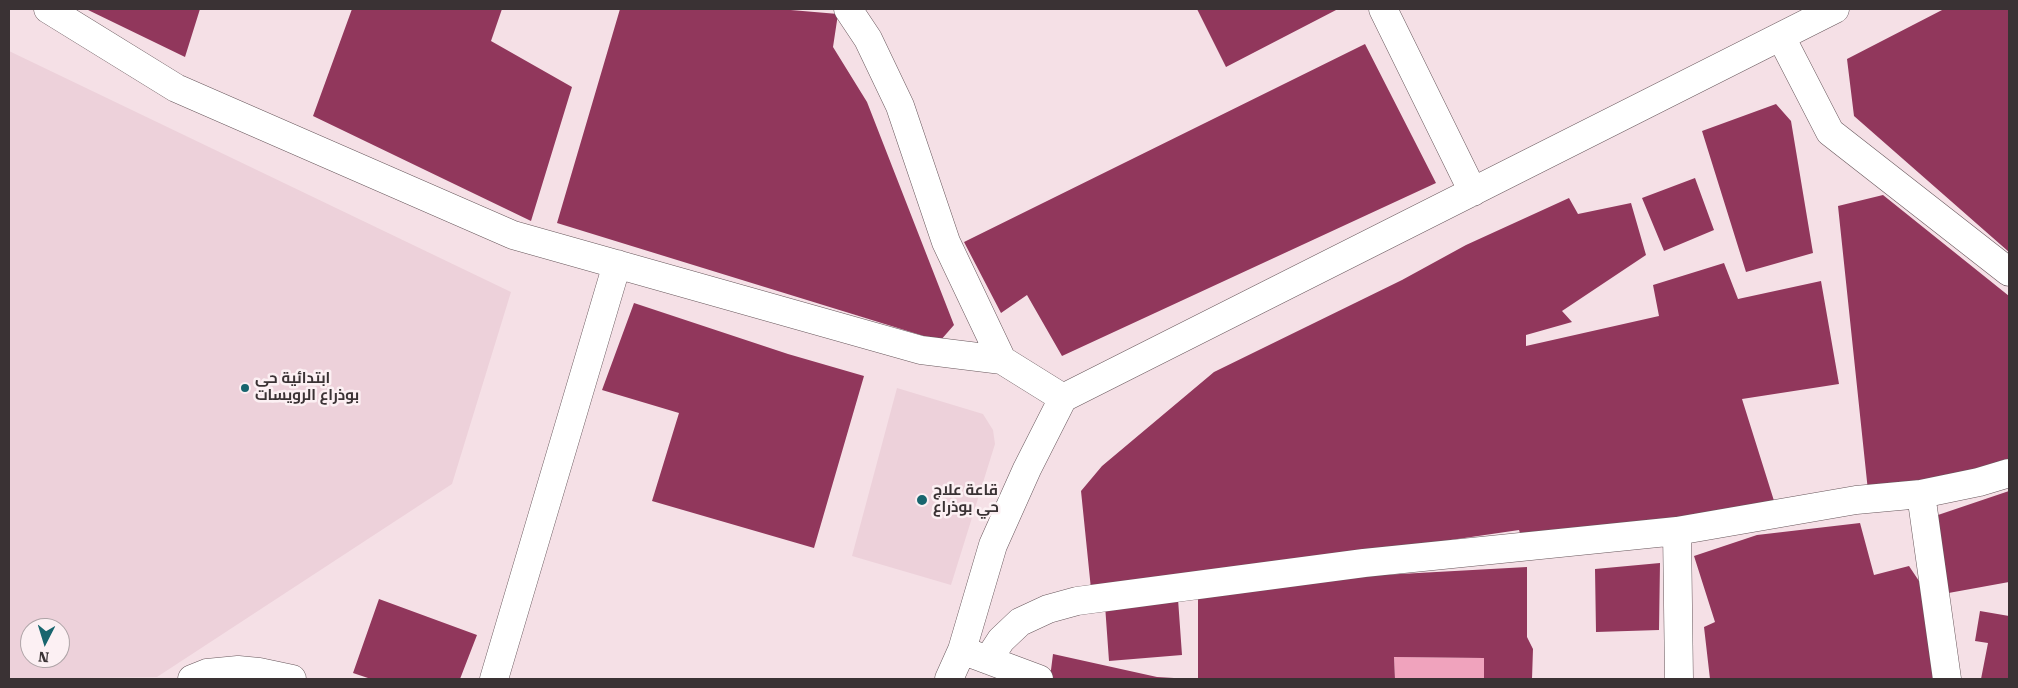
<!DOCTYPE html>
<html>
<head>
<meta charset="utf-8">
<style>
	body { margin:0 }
	#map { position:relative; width:2018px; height:688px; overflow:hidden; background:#f5e0e6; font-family:"Roboto Serif",serif }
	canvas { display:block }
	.frame { position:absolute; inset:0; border:10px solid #3a3234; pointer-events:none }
	.north { position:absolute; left:20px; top:618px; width:50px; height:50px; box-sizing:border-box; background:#fcf0f3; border:1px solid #aea4a7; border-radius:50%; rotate:185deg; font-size:14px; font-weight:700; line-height:20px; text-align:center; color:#3a3234 }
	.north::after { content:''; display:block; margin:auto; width:18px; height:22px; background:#18656e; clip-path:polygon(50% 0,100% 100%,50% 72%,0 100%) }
</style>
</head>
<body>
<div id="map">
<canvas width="2018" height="688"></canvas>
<div class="frame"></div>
<div class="north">N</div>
</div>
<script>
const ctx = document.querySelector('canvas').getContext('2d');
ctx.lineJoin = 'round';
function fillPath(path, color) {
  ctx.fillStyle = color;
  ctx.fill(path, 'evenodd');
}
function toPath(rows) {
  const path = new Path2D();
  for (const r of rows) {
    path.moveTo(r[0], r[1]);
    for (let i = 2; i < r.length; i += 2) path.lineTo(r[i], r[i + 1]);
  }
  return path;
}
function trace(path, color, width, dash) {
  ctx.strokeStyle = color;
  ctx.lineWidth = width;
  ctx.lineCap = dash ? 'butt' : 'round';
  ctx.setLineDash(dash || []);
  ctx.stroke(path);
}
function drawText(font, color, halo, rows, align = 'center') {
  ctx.font = font + ' "Roboto Serif",Cairo,serif';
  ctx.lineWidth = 5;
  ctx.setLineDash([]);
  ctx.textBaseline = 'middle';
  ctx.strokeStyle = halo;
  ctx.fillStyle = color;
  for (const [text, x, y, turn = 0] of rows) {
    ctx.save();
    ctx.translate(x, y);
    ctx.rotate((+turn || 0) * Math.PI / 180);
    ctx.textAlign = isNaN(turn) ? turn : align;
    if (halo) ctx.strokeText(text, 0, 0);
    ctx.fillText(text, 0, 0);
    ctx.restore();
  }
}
const built = toPath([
	[9,51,511,292,452,484,157,677,9,679],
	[30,628,60,628,60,658,30,658],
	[897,388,983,414,993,430,995,444,951,585,852,556]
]);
const green = toPath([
	[1394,657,1484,658,1484,679,1395,679]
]);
const building = toPath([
	[86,9,200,9,185,57],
	[352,9,502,9,491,41,572,87,531,221,313,116],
	[620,9,779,9,838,14,833,47,867,102,954,325,940,341,557,223],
	[1197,9,1338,9,1226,67],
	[1944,9,2009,9,2009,252,1854,116,1847,59],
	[1365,44,1436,183,1062,356,1027,295,1001,313,964,242],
	[1776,104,1791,121,1813,253,1746,272,1702,131],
	[1695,178,1714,230,1664,251,1642,198],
	[1883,195,2009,296,2009,461,1962,475,1868,491,1838,206],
	[1569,198,1578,214,1631,203,1646,255,1562,311,1572,322,1526,335,1526,346,1659,316,1653,285,1724,263,1738,299,1821,281,1839,384,1742,399,1775,504,1522,539,1519,530,1219,574,1091,589,1081,491,1102,466,1214,372,1402,280,1466,245],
	[634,303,788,354,864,376,814,548,652,501,679,413,602,390],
	[2009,491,2009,582,1943,594,1935,516],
	[1860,523,1874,575,1909,566,1923,587,1935,679,1710,679,1704,627,1715,622,1694,556,1757,535],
	[1660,563,1659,630,1596,632,1595,569],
	[1527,567,1527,637,1533,649,1532,679,1484,679,1484,658,1394,657,1395,679,1198,679,1198,595,1364,576],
	[379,599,477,635,460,679,371,679,353,673],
	[1178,599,1182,655,1109,661,1105,605],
	[1980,611,2009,616,2009,679,1981,679,1988,643,1975,641],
	[1053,654,1157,677,1174,678,1174,679,1054,679,1050,678]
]);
const minor = toPath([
	[48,9,176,88,513,235,921,350,1002,360],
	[848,9,868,39,900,106,946,242,1002,360,1063,398],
	[1383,9,1473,192],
	[1781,37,1830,132,2009,272],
	[1921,494,1947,679],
	[1677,531,1679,679],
	[972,654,1039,679],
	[988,660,1001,640,1020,622,1048,609,1077,601,1364,563,1677,531,1856,500,1921,494,1979,482,2009,473],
	[192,679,207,673,238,670,259,672,292,679],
	[494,679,617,264],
	[949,679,962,650,993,545,1027,469,1063,398,1835,9]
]);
const markers = [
	[245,388,5,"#18656e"],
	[922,500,6,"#18656e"]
];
const poiNames = [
	["ابتدائية حي",255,379],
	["بوذراع الرويسات",255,396],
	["قاعة علاج",933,491],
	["حي بوذراع",933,508]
];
fillPath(built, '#edd1da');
fillPath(green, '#f0a3bd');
fillPath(building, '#91375c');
trace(minor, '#68575c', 29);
trace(minor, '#fff', 28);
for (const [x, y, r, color] of markers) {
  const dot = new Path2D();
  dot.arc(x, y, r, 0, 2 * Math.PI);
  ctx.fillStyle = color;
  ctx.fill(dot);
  trace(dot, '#fcf0f3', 2);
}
drawText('bold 15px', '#3a3234', '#fcf0f3', poiNames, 'left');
</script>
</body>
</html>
